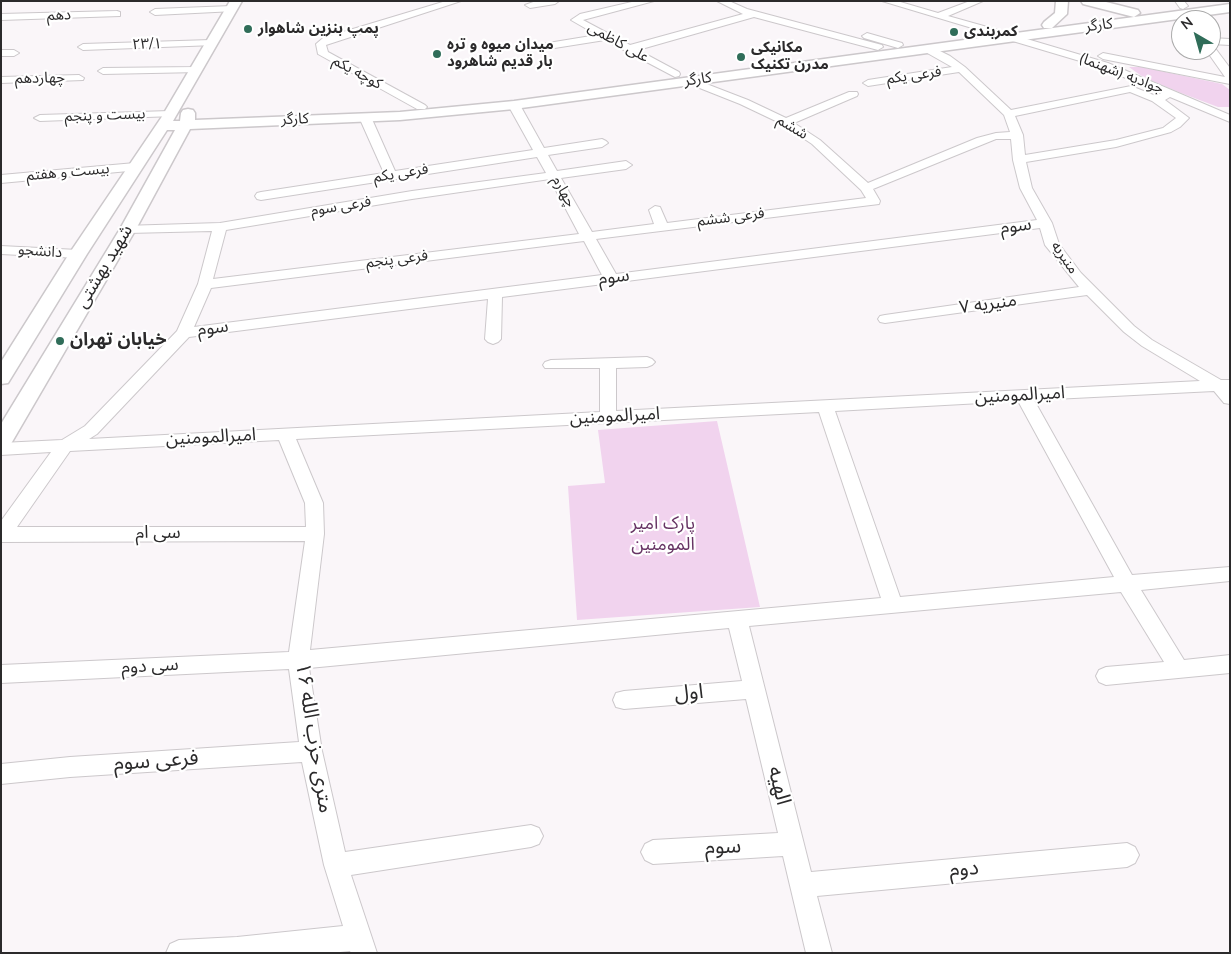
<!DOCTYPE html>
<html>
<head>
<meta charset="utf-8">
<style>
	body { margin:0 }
	#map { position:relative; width:1231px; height:954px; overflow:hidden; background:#faf6f9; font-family:"Nunito Sans",sans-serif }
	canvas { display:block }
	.frame { position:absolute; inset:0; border:2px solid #2b2a2b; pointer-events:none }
	.north { position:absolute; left:1171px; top:10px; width:50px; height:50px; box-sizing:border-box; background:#fff; border:1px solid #aaa; border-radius:50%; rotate:322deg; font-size:14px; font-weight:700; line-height:20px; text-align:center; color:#2b2a2b }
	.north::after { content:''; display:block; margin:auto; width:18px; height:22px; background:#306d59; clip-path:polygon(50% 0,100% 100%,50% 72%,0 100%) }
</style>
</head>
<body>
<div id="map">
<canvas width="1231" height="954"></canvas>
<div class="frame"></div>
<div class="north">N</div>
</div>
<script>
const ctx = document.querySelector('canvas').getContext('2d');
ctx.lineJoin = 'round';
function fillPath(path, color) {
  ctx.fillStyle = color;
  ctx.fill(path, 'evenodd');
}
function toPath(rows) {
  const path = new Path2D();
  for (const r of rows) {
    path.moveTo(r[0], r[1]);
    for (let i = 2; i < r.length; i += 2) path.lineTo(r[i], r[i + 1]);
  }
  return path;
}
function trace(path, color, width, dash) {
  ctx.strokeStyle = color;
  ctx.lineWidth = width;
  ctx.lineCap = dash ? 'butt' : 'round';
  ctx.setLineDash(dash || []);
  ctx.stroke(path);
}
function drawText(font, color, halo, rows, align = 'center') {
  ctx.font = font + ' "Nunito Sans","Noto Sans Arabic",sans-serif';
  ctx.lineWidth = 4.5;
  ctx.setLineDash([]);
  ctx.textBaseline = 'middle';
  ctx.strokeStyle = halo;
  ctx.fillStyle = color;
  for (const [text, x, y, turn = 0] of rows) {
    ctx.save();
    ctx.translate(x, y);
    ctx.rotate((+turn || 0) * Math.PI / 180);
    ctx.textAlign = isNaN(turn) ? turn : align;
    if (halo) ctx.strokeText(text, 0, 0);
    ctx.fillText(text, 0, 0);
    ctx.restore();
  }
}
const green = toPath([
	[1129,67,1142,67,1222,84,1230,90,1230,107,1218,107,1181,93,1143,77],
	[717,421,760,607,577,620,568,486,605,483,598,430]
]);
const minor = toPath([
	[446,1,461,1,326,45,328,52,425,105,427,107,425,109,417,109,318,54,316,44,323,38,446,1],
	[536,1,559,1,555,4,530,8,525,5,536,1],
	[636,1,654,1,583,20,630,45,743,14,717,1,729,1,747,9,882,45,883,47,878,50,754,17,638,50,679,72,680,74,679,76,675,77,605,40,542,50,537,47,542,44,597,35,571,20,580,14,636,1],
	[882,1,897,1,938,13,970,1,983,1,948,16,998,30,1000,32,995,35,992,34,882,1],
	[1175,1,1184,1,1188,6,1183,9,1180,8,1175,1],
	[232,6,235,7,235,11,155,15,150,12,155,9,232,6],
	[117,11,120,12,120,16,1,20,1,14,117,11],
	[867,33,902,43,903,45,898,48,864,38,862,36,867,33],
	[1010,34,1108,63,1230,115,1230,122,1170,97,1165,100,1189,118,1180,127,1171,132,1116,147,1026,162,1032,188,1052,223,1059,244,1081,273,1134,326,1152,340,1221,380,1230,380,1230,404,1224,403,1214,391,1034,400,1132,575,1230,567,1230,581,1141,590,1184,660,1230,655,1230,673,1106,685,1099,682,1096,676,1099,670,1106,667,1164,662,1121,592,749,626,811,872,1127,843,1135,847,1139,855,1135,863,1127,867,817,896,832,953,806,953,783,856,653,864,645,860,641,852,645,844,653,840,778,833,746,699,624,709,616,707,613,700,616,693,624,691,742,681,729,628,309,668,322,751,345,852,531,825,539,828,543,836,539,844,531,847,351,875,377,953,351,953,350,951,330,953,166,953,170,944,179,940,237,937,343,926,324,865,302,762,70,777,1,784,1,764,70,757,299,742,289,669,1,683,1,665,289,652,305,541,1,542,1,521,51,452,1,455,1,443,62,440,85,426,177,331,198,284,212,231,128,233,123,232,121,229,123,226,220,223,412,191,546,173,537,157,261,200,257,199,255,196,257,193,261,192,384,173,359,117,365,114,371,117,395,171,533,150,508,105,514,102,520,105,544,148,602,139,606,141,608,143,602,147,548,155,557,171,626,161,632,165,626,169,561,178,592,232,654,224,649,210,655,206,660,207,667,223,866,198,861,190,812,144,782,124,740,104,687,83,686,81,687,79,691,78,748,100,786,118,849,92,857,92,858,94,857,96,794,123,820,140,868,183,977,138,996,133,1010,132,1004,115,959,72,868,86,863,83,868,80,952,67,922,50,922,46,930,46,950,56,965,67,1011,110,1131,86,1156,96,1161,93,1100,67,1006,39,1005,37,1010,34],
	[1130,92,1152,101,1176,118,1163,128,1116,140,1025,155,1023,135,1015,116,1130,92],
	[996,139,1011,139,1013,160,1020,188,1037,220,616,274,596,239,879,204,880,201,873,189,996,139],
	[550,179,579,234,213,279,226,230,412,199,550,179],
	[1040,228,1045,245,1079,287,885,315,880,316,878,319,880,322,885,323,1087,295,1124,332,1142,346,1200,381,616,411,616,368,647,367,652,365,655,362,652,359,647,357,551,360,545,362,543,365,545,368,600,368,600,412,89,439,97,434,189,337,488,299,485,339,488,342,493,344,498,342,501,339,502,297,1040,228],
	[584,241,602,275,194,327,211,288,584,241],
	[1018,401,1114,577,900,597,835,411,1018,401],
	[819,412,881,598,310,650,324,534,323,503,296,439,819,412],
	[279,440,305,503,306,527,17,527,70,451,279,440],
	[1211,38,1230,39,1230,45,1211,44,1211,38],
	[211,40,216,43,215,45,83,50,78,47,83,44,211,40],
	[1211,47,1215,48,1230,68,1230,84,1103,59,1098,56,1103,53,1225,77,1206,50,1211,50,1211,47],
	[1,50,14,50,19,53,14,56,1,56,1,50],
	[196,67,200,68,201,70,200,72,103,74,98,71,103,68,196,67],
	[79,75,84,78,83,80,1,83,1,77,79,75],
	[170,111,176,114,174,116,40,121,34,118,40,115,170,111],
	[135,163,139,164,141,167,139,170,1,183,1,175,135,163],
	[1,246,78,250,85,254,78,258,1,254,1,246]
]);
const major = toPath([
	[230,1,242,1,173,121,180,121,181,113,183,110,188,109,193,110,195,113,195,120,400,112,514,101,1230,4,1230,12,514,109,400,120,190,129,136,229,12,442,9,447,1,449,1,424,120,229,175,130,167,130,87,254,8,383,1,384,1,362,69,254,161,118,230,1],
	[1056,1,1068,1,1067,14,1052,28,1044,28,1042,25,1044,22,1055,13,1056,1],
	[1081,1,1102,1,1138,10,1140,13,1134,17,1083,4,1081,1]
]);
const markers = [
	[248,29,5,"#306d59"],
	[954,32,5,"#306d59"],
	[437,54,5,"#306d59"],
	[741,57,5,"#306d59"],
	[60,341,5,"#306d59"]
];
const farStreetnames = [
	["دهم",59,16,-2],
	["کارگر",1099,26,-7],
	["علی کاظمی",618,43,29],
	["۲۳/۱",147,45,-2],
	["کوچه یکم",357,73,29],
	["جوادیه (شهنما)",1121,74,21],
	["فرعی یکم",914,76,-8],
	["چهاردهم",40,79,-1],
	["کارگر",698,80,-8],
	["بیست و پنجم",105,116,-2],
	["کارگر",295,120,-2],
	["ششم",792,128,31],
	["بیست و هفتم",68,173,-5],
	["فرعی یکم",401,174,-9],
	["چهارم",563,192,61],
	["فرعی سوم",341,207,-9],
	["فرعی ششم",731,218,-7],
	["دانشجو",40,252,4],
	["منیریه",1064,258,55],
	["فرعی پنجم",397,260,-7]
];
const farPoinames = [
	["پمپ بنزین شاهوار",258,29],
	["کمربندی",964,32],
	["میدان میوه و تره",447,45],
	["بار قدیم شاهرود",447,62],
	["مکانیکی",751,48],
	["مدرن تکنیک",751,65]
];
const streetNames = [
	["سوم",1016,227,-7],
	["شهید بهشتی",105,267,-59],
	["سوم",614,278,-7],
	["منیریه ۷",988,305,-8],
	["سوم",213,329,-7],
	["امیرالمومنین",1020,396,-3],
	["امیرالمومنین",615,417,-3],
	["امیرالمومنین",211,438,-3],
	["سی ام",158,534],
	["سی دوم",150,667,-3]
];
const poiNames = [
	["خیابان تهران",70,341]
];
const parkNames = [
	["پارک امیر",663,525],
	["المومنین",663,546]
];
const nearStreetnames = [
	["اول",689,694,-5],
	["۱۶ متری حزب الله",313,738,81],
	["فرعی سوم",156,762,-4],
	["الهیه",778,786,76],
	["سوم",723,848,-3],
	["دوم",964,870,-5]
];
fillPath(green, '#f1d3ee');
trace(minor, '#ccc8cb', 2);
trace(major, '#ccc8cb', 3);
fillPath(minor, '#fff');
fillPath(major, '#fff');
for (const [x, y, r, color] of markers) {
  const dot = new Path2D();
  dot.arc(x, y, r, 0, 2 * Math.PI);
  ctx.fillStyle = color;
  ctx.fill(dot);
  trace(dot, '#fff', 2);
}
drawText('15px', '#2b2a2b', '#fff', farStreetnames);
drawText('bold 15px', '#2b2a2b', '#fff', farPoinames, 'left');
drawText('18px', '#2b2a2b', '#fff', streetNames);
drawText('bold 18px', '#2b2a2b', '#fff', poiNames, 'left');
drawText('18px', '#673464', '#fff', parkNames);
drawText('21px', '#2b2a2b', '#fff', nearStreetnames);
</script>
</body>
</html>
